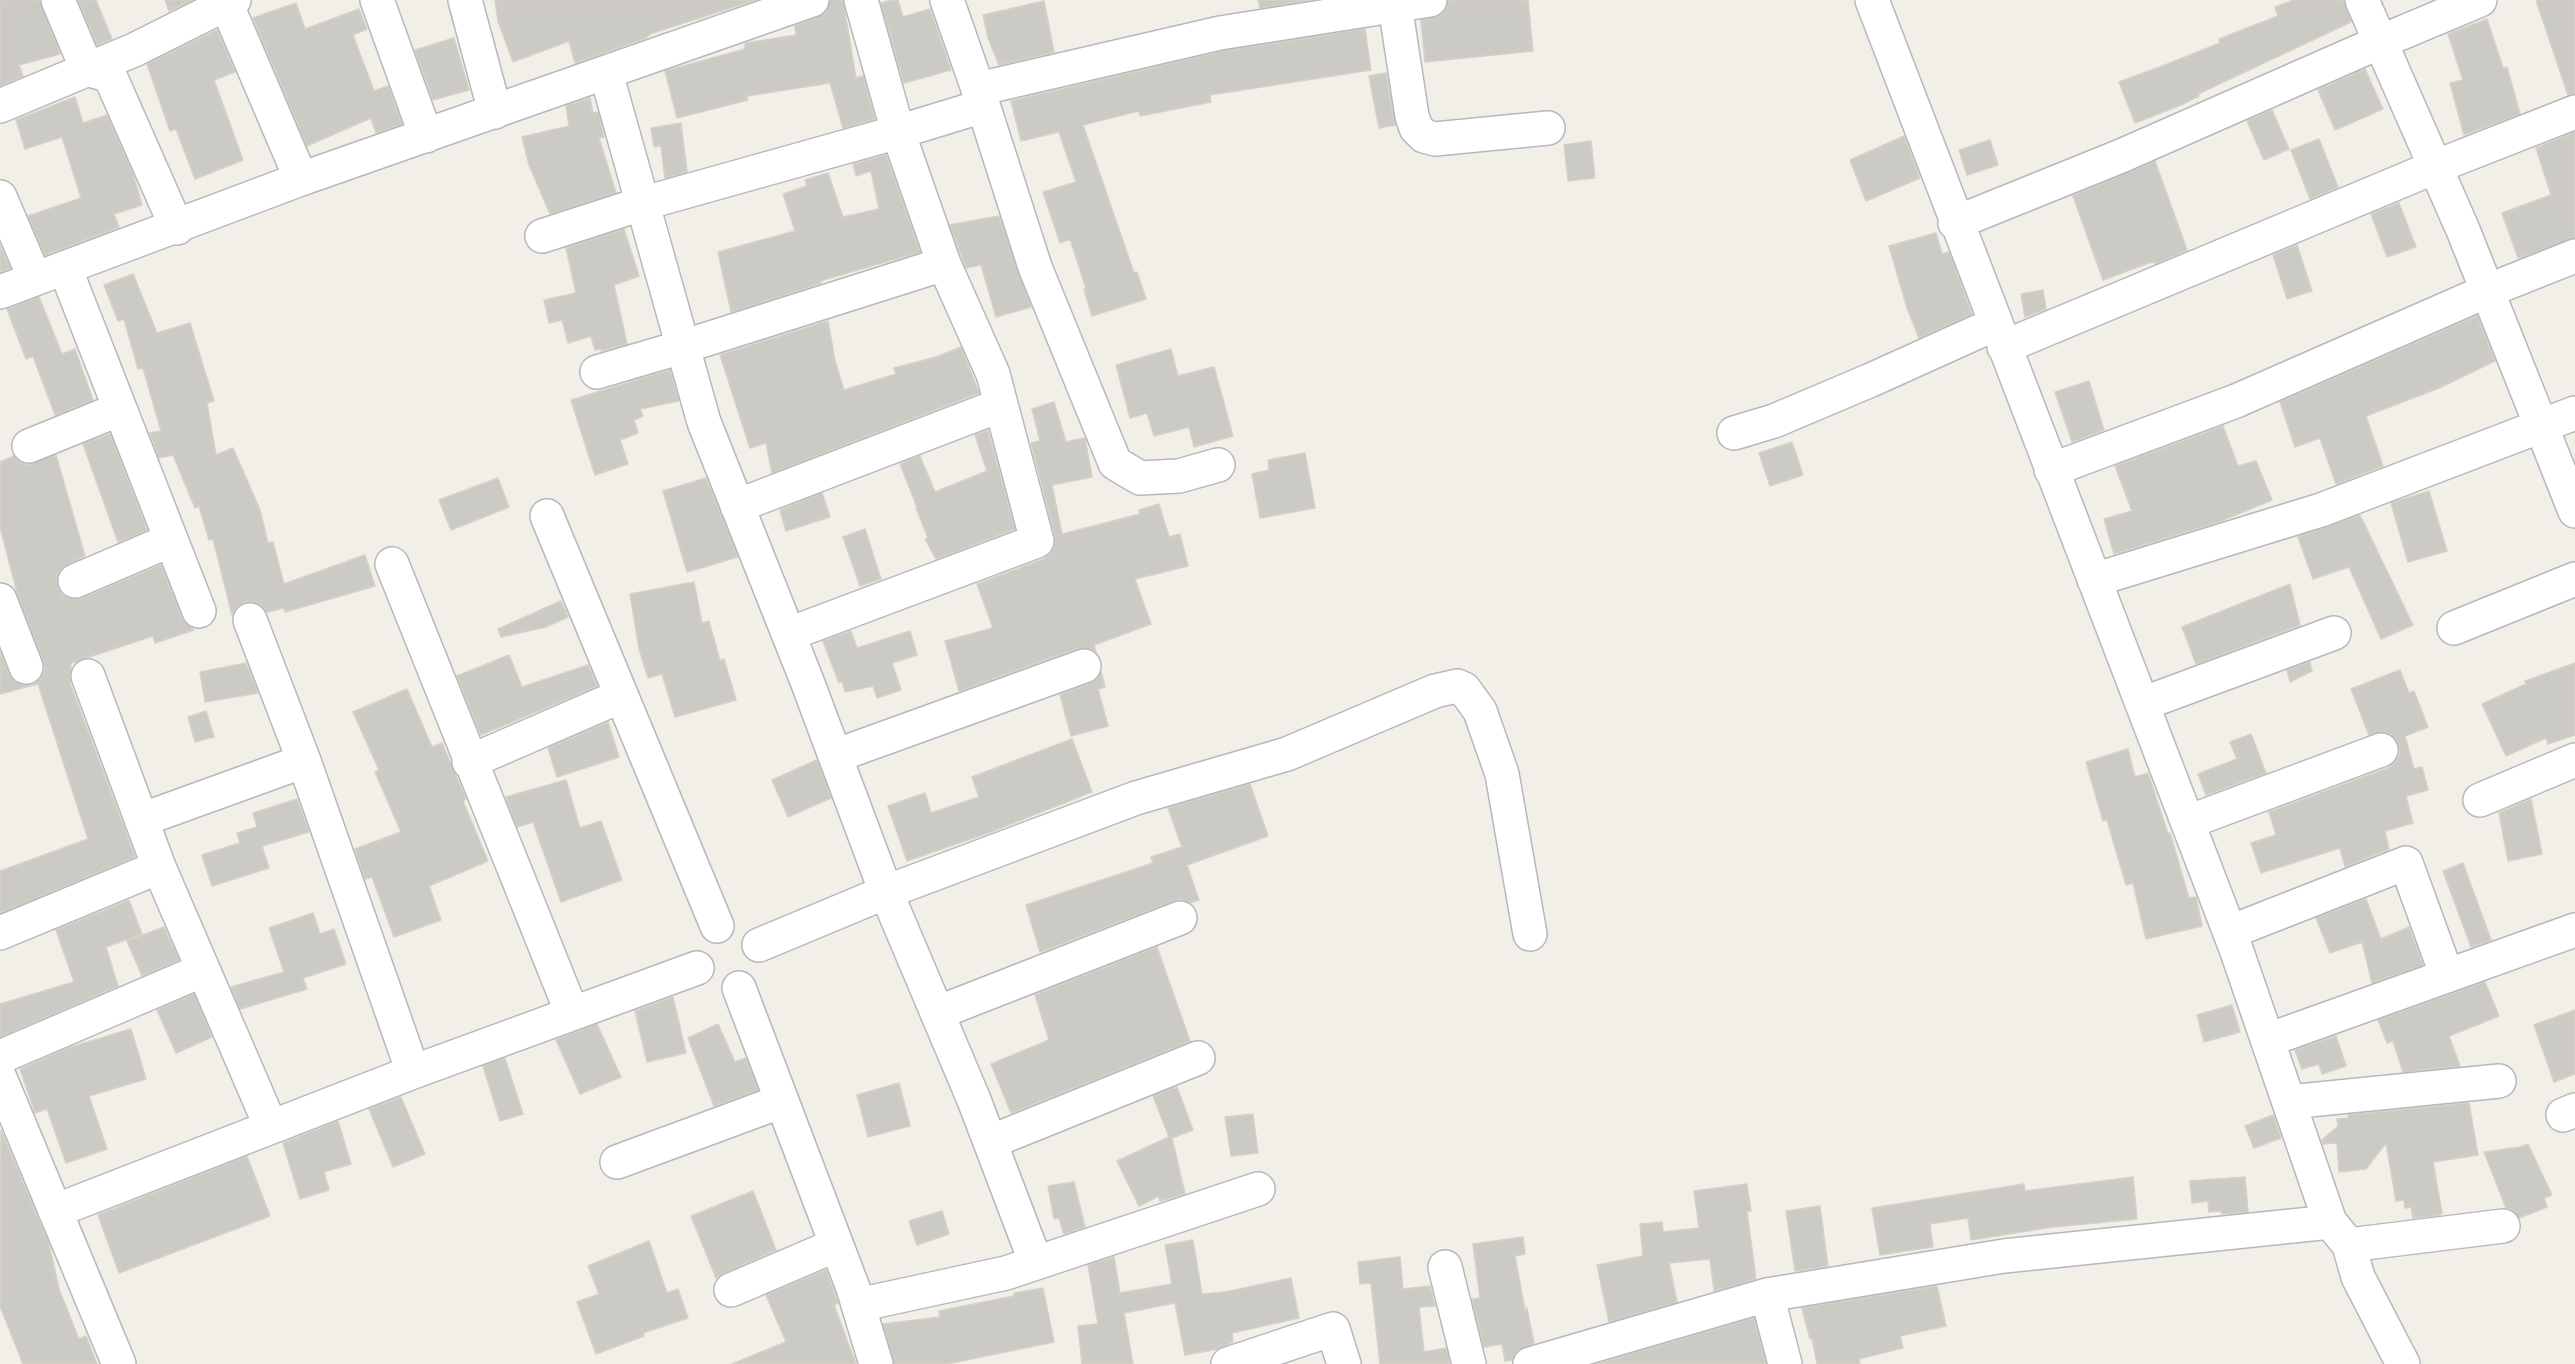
<!DOCTYPE html>
<html>
<head>
<meta charset="utf-8">
<style>
	body { margin:0 }
	canvas { display:block; background:#f1efe8 }
</style>
</head>
<body>
<canvas width="2575" height="1364"></canvas>
<script>
const ctx = document.querySelector('canvas').getContext('2d');
ctx.lineJoin = 'round';
function fillPath(path, color) {
  ctx.fillStyle = color;
  ctx.fill(path, 'evenodd');
}
function toPath(rows) {
  const path = new Path2D();
  for (const r of rows) {
    path.moveTo(r[0], r[1]);
    for (let i = 2; i < r.length; i += 2) path.lineTo(r[i], r[i + 1]);
  }
  return path;
}
function trace(path, color, width, dash) {
  ctx.strokeStyle = color;
  ctx.lineWidth = width;
  ctx.lineCap = dash ? 'butt' : 'round';
  ctx.setLineDash(dash || []);
  ctx.stroke(path);
}
const building = toPath([
	[0,0,40,0,60,54,19,65,23,76,0,86,0,0],
	[78,0,96,0,112,39,97,45,78,0],
	[165,0,192,0,169,11,165,0],
	[495,0,755,0,650,34,646,38,575,63,569,41,513,62,498,21,495,0],
	[830,0,843,0,856,78,863,76,875,119,843,128,830,83,747,96,748,100,677,118,665,71,745,49,745,43,796,35,795,26,826,13,830,0],
	[893,0,898,0,903,17,930,9,951,70,904,83,881,3,893,0],
	[1258,0,1309,0,1260,8,1258,0],
	[1448,0,1528,0,1533,51,1425,62,1421,20,1441,15,1447,7,1448,0],
	[2294,0,2344,0,2351,22,2198,94,2199,96,2181,105,2135,123,2119,82,2165,65,2220,43,2219,39,2278,16,2275,7,2294,0],
	[2536,0,2575,0,2575,94,2568,95,2536,0],
	[1044,1,1054,52,999,65,988,38,983,15,1044,1],
	[296,3,305,29,359,9,367,29,353,35,374,91,388,86,402,124,376,133,371,118,307,146,253,18,296,3],
	[2487,19,2503,68,2507,67,2520,114,2464,135,2450,83,2463,80,2448,34,2487,19],
	[1365,29,1371,70,1210,95,1211,102,1140,116,1139,111,1083,125,1134,273,1137,272,1146,299,1092,316,1084,289,1086,288,1070,239,1060,243,1043,192,1076,182,1059,132,1021,141,1011,101,1224,51,1365,29],
	[217,30,235,72,214,80,243,160,195,179,176,129,170,131,147,64,217,30],
	[454,38,469,90,433,100,415,50,454,38],
	[2365,69,2383,109,2335,130,2318,90,2365,69],
	[1386,73,1395,125,1379,128,1369,76,1386,73],
	[75,97,83,123,107,115,133,174,142,205,114,214,119,227,45,255,28,216,81,198,62,137,25,149,16,120,75,97],
	[590,98,593,113,598,112,604,137,599,138,616,193,550,214,529,165,522,137,569,126,566,106,590,98],
	[2272,110,2289,149,2264,160,2247,121,2272,110],
	[681,123,687,172,665,178,661,146,654,147,651,128,681,123],
	[2575,132,2575,238,2518,258,2502,213,2551,195,2536,148,2575,132],
	[1904,136,1920,178,1866,201,1850,160,1904,136],
	[2319,139,2338,187,2310,199,2291,150,2319,139],
	[1990,140,1998,165,1967,175,1959,150,1990,140],
	[1591,141,1595,178,1568,181,1564,145,1591,141],
	[886,155,920,252,820,281,821,283,731,312,718,252,795,231,783,194,807,186,805,180,828,173,843,217,879,209,871,171,856,176,853,164,886,155],
	[2155,161,2187,250,2155,264,2154,261,2103,280,2073,196,2155,161],
	[2399,203,2416,247,2387,257,2371,214,2399,203],
	[999,216,1031,307,996,317,981,265,966,268,950,225,999,216],
	[624,229,639,276,614,285,627,344,601,351,601,349,595,350,591,336,568,343,562,320,549,323,544,300,576,293,566,248,624,229],
	[1936,233,1942,254,1949,252,1972,314,1919,338,1907,308,1889,246,1936,233],
	[0,245,10,268,0,272,0,245],
	[2297,245,2312,291,2287,299,2273,255,2297,245],
	[133,274,157,333,190,323,214,401,207,403,216,455,233,448,260,510,268,543,273,542,284,584,365,555,375,586,285,612,284,608,267,612,261,605,254,602,244,602,236,608,232,615,213,539,209,540,199,506,195,508,173,455,159,458,150,433,161,431,143,368,138,369,124,319,118,321,104,285,133,274],
	[2043,290,2046,309,2025,317,2021,294,2043,290],
	[39,297,62,354,75,349,93,400,55,415,33,356,26,359,7,309,39,297],
	[2477,316,2495,361,2439,388,2366,416,2383,466,2336,484,2320,438,2295,447,2280,402,2477,316],
	[828,321,835,361,844,390,896,374,894,368,936,357,961,347,979,393,772,473,766,443,750,448,720,355,828,321],
	[1171,349,1178,376,1214,367,1233,436,1194,447,1189,427,1154,436,1147,413,1130,418,1116,365,1171,349],
	[670,370,679,401,640,409,643,416,634,420,638,433,620,440,628,464,595,475,571,400,670,370],
	[2089,381,2104,430,2072,442,2055,392,2089,381],
	[1054,402,1066,442,1085,438,1092,477,1052,485,1062,534,1140,514,1139,510,1159,504,1169,537,1180,534,1188,566,1135,579,1151,624,1094,645,1096,652,1088,648,1078,648,959,691,945,641,993,628,977,584,1044,559,1051,554,1055,546,1055,536,1031,443,1040,441,1032,409,1054,402],
	[2223,426,2238,466,2256,461,2272,500,2221,521,2114,554,2104,519,2132,511,2115,466,2223,426],
	[988,430,1015,529,936,559,925,539,928,538,916,508,917,507,900,464,920,456,935,492,987,471,975,435,988,430],
	[110,434,147,530,118,542,83,444,110,434],
	[1792,442,1803,475,1770,486,1759,453,1792,442],
	[1305,453,1315,508,1260,518,1252,474,1269,470,1268,460,1305,453],
	[56,455,85,556,68,564,60,570,56,579,58,589,63,596,72,599,82,598,161,565,182,618,194,630,155,643,153,636,71,663,70,683,135,857,0,913,0,871,88,839,38,684,0,694,0,652,9,674,14,681,23,685,33,684,41,678,45,669,43,660,18,596,0,527,0,462,14,456,18,461,27,465,56,455],
	[498,478,509,507,451,530,439,500,498,478],
	[706,478,738,557,687,572,663,491,706,478],
	[2429,491,2447,551,2408,562,2391,503,2429,491],
	[822,493,830,517,786,531,780,510,822,493],
	[2360,515,2413,625,2381,639,2349,567,2313,579,2298,537,2360,515],
	[865,529,881,579,860,586,843,537,865,529],
	[694,582,702,623,709,621,720,661,724,659,736,700,675,717,662,674,648,678,639,649,630,594,694,582],
	[2290,584,2300,625,2196,664,2182,627,2290,584],
	[561,601,568,617,546,627,501,637,498,629,561,601],
	[851,631,857,648,910,631,917,655,892,663,901,690,877,698,873,686,845,692,842,681,839,683,823,641,851,631],
	[509,655,522,687,588,665,597,686,481,735,457,676,509,655],
	[2310,662,2312,671,2290,682,2287,670,2310,662],
	[246,663,258,693,205,702,200,672,246,663],
	[2575,663,2575,735,2548,744,2546,738,2506,756,2482,704,2526,684,2525,681,2575,663],
	[2400,670,2409,693,2414,691,2428,727,2405,736,2414,769,2422,767,2428,790,2406,796,2413,823,2385,831,2389,849,2345,867,2340,848,2261,873,2251,843,2276,835,2269,812,2388,768,2396,761,2400,753,2398,743,2392,735,2385,732,2369,735,2351,689,2400,670],
	[1101,672,1105,687,1098,689,1108,726,1071,736,1060,695,1091,683,1098,678,1101,672],
	[407,689,432,747,442,743,466,799,463,801,488,861,429,886,441,920,394,937,372,877,365,879,355,849,401,832,375,772,379,770,353,712,407,689],
	[206,711,214,737,195,742,188,717,206,711],
	[608,722,619,757,557,777,548,748,608,722],
	[2251,734,2266,773,2206,795,2198,774,2237,759,2230,742,2251,734],
	[1072,739,1092,792,988,833,907,861,888,806,925,793,931,813,979,797,972,777,1072,739],
	[2128,749,2135,777,2148,773,2168,834,2170,833,2189,898,2196,897,2202,926,2146,939,2133,883,2126,885,2107,820,2103,821,2086,762,2128,749],
	[817,760,831,798,788,817,772,780,817,760],
	[566,780,580,828,601,821,622,880,561,902,533,822,517,827,506,797,566,780],
	[1250,784,1268,836,1187,865,1199,900,1190,903,1182,899,1173,901,1040,952,1026,905,1153,863,1151,857,1182,847,1168,808,1250,784],
	[297,799,309,832,262,846,269,868,212,886,202,855,240,843,237,833,257,827,253,813,297,799],
	[2531,799,2542,854,2508,861,2499,813,2531,799],
	[2463,863,2491,940,2471,947,2443,871,2463,863],
	[2366,899,2381,939,2409,927,2423,965,2372,983,2362,942,2330,953,2316,918,2366,899],
	[129,900,142,934,106,947,118,986,0,1037,0,1004,74,982,56,930,129,900],
	[313,913,320,934,334,929,346,964,303,978,307,989,240,1009,231,987,284,972,269,928,313,913],
	[164,927,179,960,142,976,127,941,164,927],
	[1157,947,1190,1041,1011,1113,991,1064,1049,1040,1035,995,1157,947],
	[2485,982,2499,1016,2449,1036,2460,1066,2403,1072,2393,1041,2387,1043,2378,1020,2485,982],
	[194,994,212,1037,176,1053,157,1010,194,994],
	[673,997,686,1053,647,1062,635,1011,673,997],
	[2232,1005,2240,1032,2204,1042,2197,1015,2232,1005],
	[2575,1010,2575,1074,2554,1082,2534,1025,2575,1010],
	[597,1024,621,1077,580,1094,556,1040,597,1024],
	[718,1024,735,1062,746,1058,758,1090,714,1106,688,1038,718,1024],
	[131,1029,146,1079,89,1096,107,1149,66,1163,47,1109,35,1113,20,1069,71,1047,131,1029],
	[2336,1036,2346,1066,2322,1074,2319,1064,2302,1069,2295,1050,2336,1036],
	[505,1058,523,1114,500,1121,483,1066,505,1058],
	[899,1083,910,1126,868,1137,857,1095,899,1083],
	[1177,1087,1193,1130,1172,1138,1185,1194,1160,1201,1159,1196,1139,1206,1117,1161,1169,1137,1153,1096,1177,1087],
	[401,1097,425,1154,393,1167,369,1109,401,1097],
	[2469,1103,2478,1155,2433,1162,2442,1213,2440,1215,2413,1218,2411,1207,2405,1208,2404,1200,2396,1201,2386,1143,2366,1169,2339,1172,2337,1143,2323,1144,2322,1140,2338,1126,2337,1119,2349,1118,2348,1115,2469,1103],
	[1253,1114,1258,1153,1231,1156,1225,1117,1253,1114],
	[2273,1115,2281,1138,2254,1148,2245,1126,2273,1115],
	[338,1121,351,1164,324,1172,329,1190,300,1199,283,1143,338,1121],
	[1,1130,49,1244,59,1289,79,1339,86,1336,97,1364,23,1364,0,1306,1,1130],
	[2528,1144,2552,1195,2544,1198,2547,1207,2519,1218,2511,1209,2506,1208,2484,1152,2520,1147,2528,1144],
	[247,1156,270,1216,119,1273,98,1215,247,1156],
	[2133,1177,2137,1219,2053,1227,1971,1240,1968,1218,1930,1224,1933,1247,1880,1255,1872,1208,2024,1184,2025,1191,2133,1177],
	[2245,1177,2248,1212,2222,1214,2221,1211,2209,1212,2208,1201,2192,1203,2190,1181,2245,1177],
	[1074,1182,1085,1227,1064,1234,1059,1218,1054,1219,1048,1186,1074,1182],
	[1747,1184,1751,1211,1747,1211,1756,1279,1714,1291,1710,1259,1669,1263,1677,1302,1609,1322,1597,1265,1643,1256,1640,1224,1662,1222,1663,1232,1699,1228,1694,1191,1747,1184],
	[753,1191,776,1250,724,1273,716,1278,691,1216,753,1191],
	[1820,1206,1828,1266,1795,1271,1786,1211,1820,1206],
	[942,1211,949,1234,917,1245,909,1221,942,1211],
	[1523,1237,1525,1254,1515,1256,1525,1310,1527,1308,1534,1343,1517,1351,1512,1360,1505,1361,1502,1344,1484,1347,1472,1299,1480,1298,1473,1244,1523,1237],
	[1193,1240,1202,1294,1225,1292,1291,1278,1299,1318,1232,1333,1233,1342,1218,1349,1185,1355,1175,1303,1124,1313,1133,1364,1082,1364,1078,1326,1098,1324,1088,1265,1114,1257,1120,1293,1172,1284,1165,1245,1193,1240],
	[649,1241,667,1293,678,1289,688,1318,643,1333,644,1336,596,1354,577,1302,599,1294,588,1266,649,1241],
	[1400,1257,1403,1289,1430,1286,1435,1306,1419,1307,1424,1352,1446,1348,1450,1364,1380,1364,1371,1283,1360,1284,1358,1262,1400,1257],
	[826,1270,838,1303,834,1305,856,1364,732,1364,786,1342,766,1295,826,1270],
	[1937,1286,1946,1326,1900,1336,1903,1348,1859,1359,1860,1364,1817,1364,1812,1338,1810,1339,1802,1308,1937,1286],
	[1043,1288,1054,1342,947,1364,894,1364,883,1324,940,1317,939,1311,1014,1296,1014,1293,1043,1288],
	[1754,1318,1766,1364,1597,1364,1754,1318]
]);
const minor = toPath([
	[58,0,87,69],
	[377,0,426,136],
	[465,0,495,112],
	[947,0,978,89,1220,33,1430,0],
	[2362,0,2463,230,2575,511],
	[226,3,301,179],
	[1395,5,1412,116,1416,128,1424,136,1435,139,1548,128],
	[87,69,110,76,177,228],
	[606,73,704,422,807,681,886,892,1136,798,1287,754,1435,691,1457,686,1464,689,1480,711,1502,774,1530,934],
	[978,89,1035,267,1115,463,1140,478,1179,476,1218,465],
	[0,106,134,50,234,0],
	[0,197,35,279],
	[1955,223,2121,156,2380,42,2480,0],
	[542,236,641,204,898,132,861,0],
	[65,268,199,611],
	[0,292,301,179,812,0],
	[2004,347,2435,167,2575,112],
	[597,372,682,347,944,264,898,132,983,106],
	[1734,433,1774,421,1871,380,1995,324],
	[29,446,120,409],
	[2051,470,2236,401,2487,291,2575,256],
	[737,506,1001,405],
	[547,516,717,926],
	[392,564,572,1013],
	[2094,580,2321,510,2575,413],
	[75,581,171,540],
	[0,600,26,667],
	[250,620,304,761,413,1072],
	[2454,628,2575,579],
	[789,634,1037,541,993,374,944,264],
	[88,676,159,867],
	[2142,704,2334,633],
	[835,756,1084,666],
	[469,762,621,696],
	[2480,800,2575,760],
	[141,820,304,761],
	[2188,822,2381,750],
	[2230,932,2406,863,2447,976],
	[0,933,159,867,271,1127],
	[759,945,886,892,974,1100,1036,1263],
	[739,988,853,1288,876,1364],
	[937,1013,1180,918],
	[2268,1040,2575,930],
	[0,1057,203,970],
	[0,1078,119,1364],
	[2289,1102,2499,1081],
	[2563,1115,2575,1110],
	[990,1142,1198,1058],
	[617,1162,782,1101],
	[55,1211,413,1072,697,968],
	[2330,1222,2349,1245,2503,1226],
	[2349,1245,2358,1277,2403,1364],
	[1445,1267,1469,1364],
	[731,1290,836,1245],
	[1767,1295,1785,1364],
	[858,1305,1006,1273,1258,1189],
	[1228,1364,1333,1329,1344,1364],
	[1530,1364,1767,1295,2004,1256,2330,1222,2235,946,1872,0]
]);
fillPath(building, '#cccac5');
trace(building, '#d6d1c6', 1.5);
trace(minor, '#b5b8bc', 36);
trace(minor, '#fff', 33);
</script>
</body>
</html>
